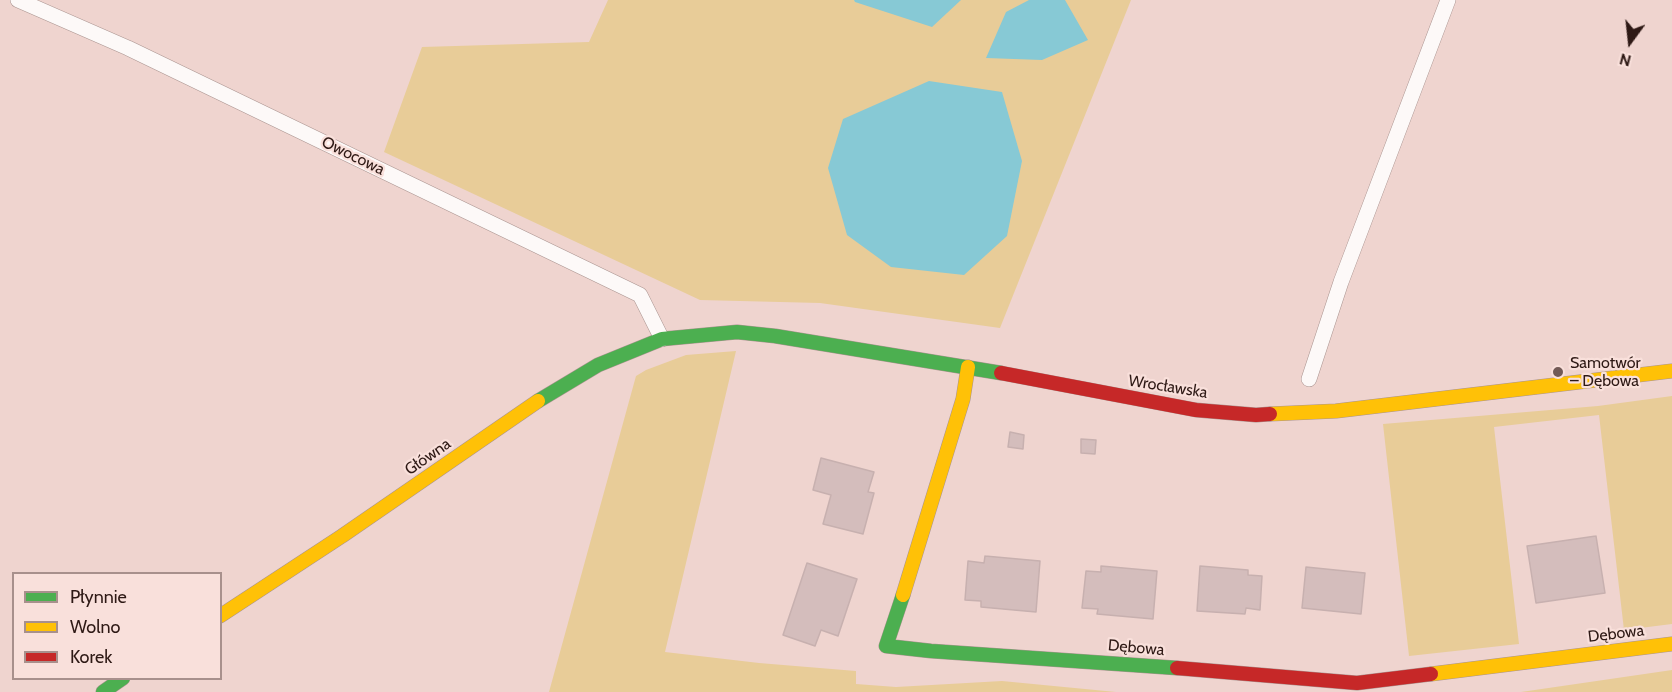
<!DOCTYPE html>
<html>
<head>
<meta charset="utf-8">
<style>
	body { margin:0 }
	#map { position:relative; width:1672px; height:692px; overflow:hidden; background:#efd4cf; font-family:Cabin,sans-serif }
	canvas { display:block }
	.legend { position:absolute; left:12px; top:572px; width:210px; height:108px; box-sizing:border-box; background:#f9e0db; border:2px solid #a8908c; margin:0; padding:8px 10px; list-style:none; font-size:18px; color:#2e1915 }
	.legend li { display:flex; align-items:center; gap:12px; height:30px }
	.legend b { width:30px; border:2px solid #a8908c }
	.north { position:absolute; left:1600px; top:12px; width:60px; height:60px; -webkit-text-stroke:4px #f9e0db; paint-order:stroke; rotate:195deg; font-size:16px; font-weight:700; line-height:24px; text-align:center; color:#2e1915 }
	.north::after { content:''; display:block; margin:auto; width:21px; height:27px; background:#2e1915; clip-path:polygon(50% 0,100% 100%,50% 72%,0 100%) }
</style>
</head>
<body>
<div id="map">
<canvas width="1672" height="692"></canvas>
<ul class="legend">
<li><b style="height:8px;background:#4caf50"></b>Płynnie</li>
<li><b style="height:8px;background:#ffc107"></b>Wolno</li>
<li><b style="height:8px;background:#c62828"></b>Korek</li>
</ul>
<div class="north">N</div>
</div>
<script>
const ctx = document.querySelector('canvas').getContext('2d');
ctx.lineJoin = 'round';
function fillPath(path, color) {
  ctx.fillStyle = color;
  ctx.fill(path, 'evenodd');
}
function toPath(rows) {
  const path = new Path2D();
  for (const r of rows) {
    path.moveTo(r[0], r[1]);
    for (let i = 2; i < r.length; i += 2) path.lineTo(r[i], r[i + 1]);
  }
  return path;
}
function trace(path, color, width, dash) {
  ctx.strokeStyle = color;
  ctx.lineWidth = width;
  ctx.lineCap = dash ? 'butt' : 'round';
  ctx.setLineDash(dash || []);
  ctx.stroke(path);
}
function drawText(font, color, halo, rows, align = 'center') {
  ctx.font = font + ' Cabin,sans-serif';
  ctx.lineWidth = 4.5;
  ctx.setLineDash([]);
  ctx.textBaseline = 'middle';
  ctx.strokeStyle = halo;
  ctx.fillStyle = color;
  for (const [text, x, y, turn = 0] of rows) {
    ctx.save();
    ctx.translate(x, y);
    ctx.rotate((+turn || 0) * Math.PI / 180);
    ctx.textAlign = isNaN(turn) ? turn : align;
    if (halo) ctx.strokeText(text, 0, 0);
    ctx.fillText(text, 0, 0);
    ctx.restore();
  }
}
const green = toPath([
	[608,0,1131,0,1000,328,820,303,700,300,384,152,422,47,589,42],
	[736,351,665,652,759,663,856,671,856,684,896,687,1002,681,1116,692,549,692,636,376,646,370,686,355],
	[1672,396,1672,624,1624,630,1599,415,1494,427,1519,644,1409,656,1383,424,1598,406],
	[1672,670,1672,692,1521,692]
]);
const water = toPath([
	[854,0,961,0,932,27,855,2],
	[1029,0,1065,0,1088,40,1042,60,986,58,1006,12],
	[929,81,1002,92,1022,161,1007,236,964,275,891,267,847,235,828,168,843,119]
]);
const building = toPath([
	[1010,432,1024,435,1023,449,1008,447,1010,432],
	[1081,439,1096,440,1095,454,1081,453,1081,439],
	[821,458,874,472,868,492,874,493,863,534,823,524,831,495,813,490,821,458],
	[1596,536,1605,593,1536,603,1527,546,1596,536],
	[985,556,1040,561,1036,612,981,607,981,601,965,600,968,561,984,563,985,556],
	[807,563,857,579,838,636,821,630,815,646,783,635,807,563],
	[1101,566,1157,571,1153,619,1097,614,1098,609,1082,608,1086,571,1101,572,1101,566],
	[1200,566,1248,570,1248,575,1262,576,1260,610,1246,608,1245,614,1197,611,1200,566],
	[1306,567,1365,573,1361,614,1302,608,1306,567]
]);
const lane = toPath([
	[18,0,128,48,640,295,662,339],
	[1309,379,1341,282,1448,0]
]);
const fast = toPath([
	[538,401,598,365,662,339,737,332,775,336,1001,373],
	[903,595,886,646,931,651,1177,668],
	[103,692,123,678]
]);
const slow = toPath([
	[1270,414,1336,411,1672,371],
	[903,595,963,399,968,367],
	[220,616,342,536,538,401],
	[1431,674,1672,644]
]);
const jam = toPath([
	[1001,373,1196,410,1256,415,1270,414],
	[1177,668,1357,683,1431,674]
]);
const markers = [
	[1558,372,6,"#725a56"]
];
const streetNames = [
	["Owocowa",353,156,26],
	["Wrocławska",1168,387,9],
	["Główna",428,457,-35],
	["Dębowa",1616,634,-7],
	["Dębowa",1136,648,5]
];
const poiNames = [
	["Samotwór",1570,363],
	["– Dębowa",1570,381]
];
fillPath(green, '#e8cc98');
fillPath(water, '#87c9d5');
fillPath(building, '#d4bdbc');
trace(building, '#c7b0af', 1.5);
trace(lane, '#aa9490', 16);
trace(fast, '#aa9490', 15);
trace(slow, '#aa9490', 15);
trace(jam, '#aa9490', 15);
trace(lane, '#fdf9f8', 15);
trace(fast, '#4caf50', 14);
trace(slow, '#ffc107', 14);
trace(jam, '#c62828', 14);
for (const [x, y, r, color] of markers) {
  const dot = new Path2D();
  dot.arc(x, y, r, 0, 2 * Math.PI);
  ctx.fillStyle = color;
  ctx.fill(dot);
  trace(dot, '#f9e0db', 2);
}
drawText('16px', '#2e1915', '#f9e0db', streetNames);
drawText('16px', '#2e1915', '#f9e0db', poiNames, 'left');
</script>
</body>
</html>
